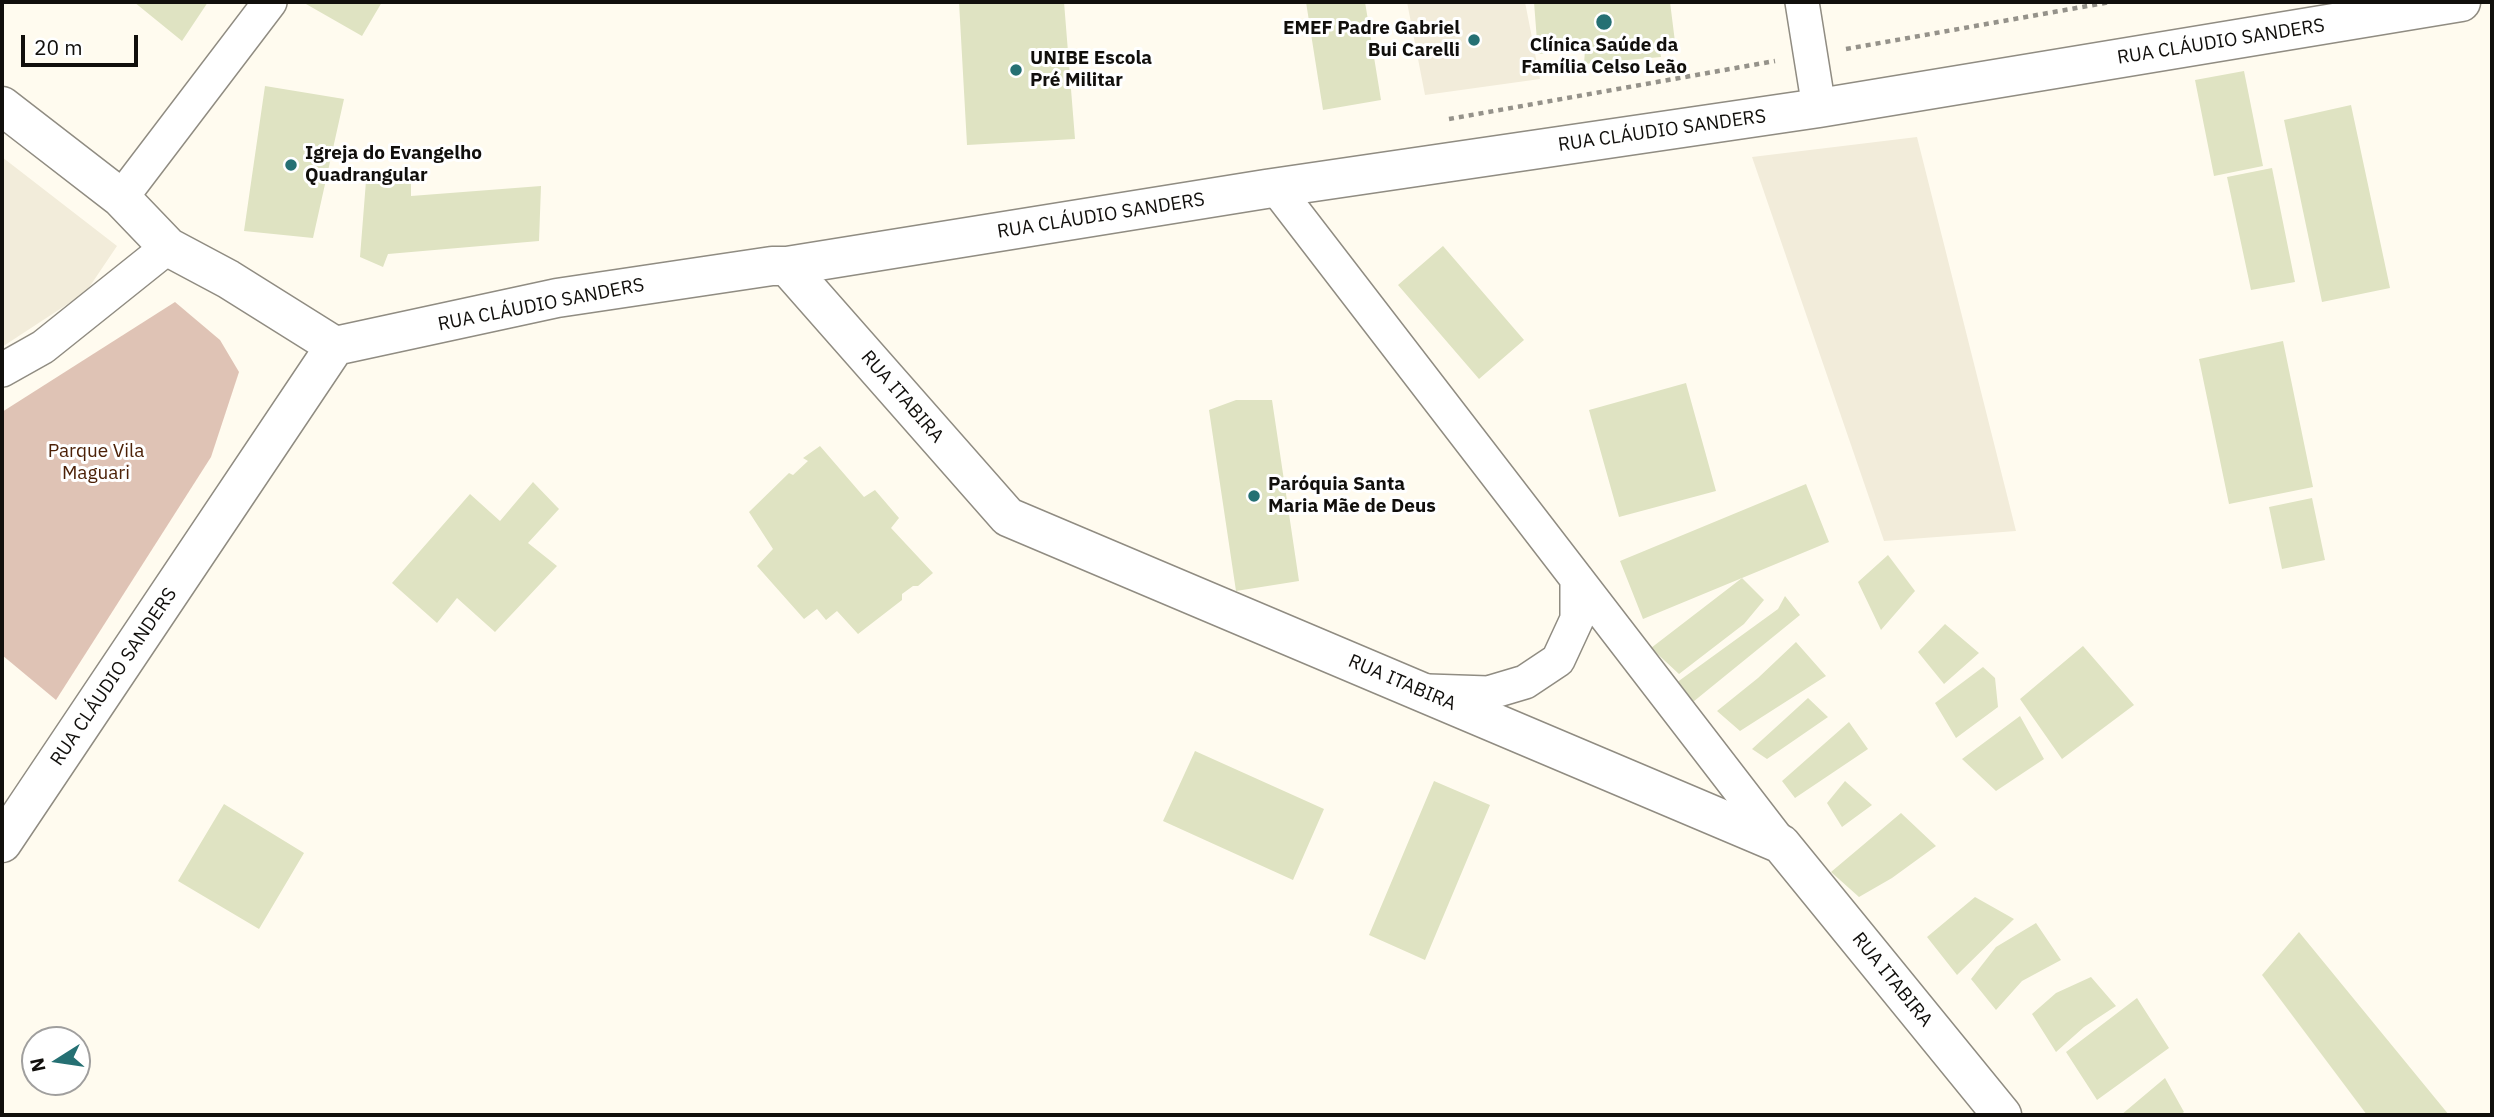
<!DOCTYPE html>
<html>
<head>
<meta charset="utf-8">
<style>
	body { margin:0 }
	#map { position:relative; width:2494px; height:1117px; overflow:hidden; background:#fffbef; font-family:"IBM Plex Sans",sans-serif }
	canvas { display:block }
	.frame { position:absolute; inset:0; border:4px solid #110f0c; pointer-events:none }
	.north { position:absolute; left:21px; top:1026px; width:70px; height:70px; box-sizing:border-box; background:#fff; border:2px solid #a09f9e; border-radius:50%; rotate:258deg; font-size:19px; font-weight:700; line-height:28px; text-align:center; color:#110f0c }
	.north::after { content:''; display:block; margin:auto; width:24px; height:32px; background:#257073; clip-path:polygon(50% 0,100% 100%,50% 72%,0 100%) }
	.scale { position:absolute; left:21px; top:35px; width:117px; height:32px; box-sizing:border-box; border:4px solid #110f0c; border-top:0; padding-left:9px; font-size:21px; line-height:24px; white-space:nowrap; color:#110f0c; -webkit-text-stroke:5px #fff; paint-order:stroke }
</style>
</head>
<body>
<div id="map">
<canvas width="2494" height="1117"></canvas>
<div class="frame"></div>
<div class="north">N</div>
<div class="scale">20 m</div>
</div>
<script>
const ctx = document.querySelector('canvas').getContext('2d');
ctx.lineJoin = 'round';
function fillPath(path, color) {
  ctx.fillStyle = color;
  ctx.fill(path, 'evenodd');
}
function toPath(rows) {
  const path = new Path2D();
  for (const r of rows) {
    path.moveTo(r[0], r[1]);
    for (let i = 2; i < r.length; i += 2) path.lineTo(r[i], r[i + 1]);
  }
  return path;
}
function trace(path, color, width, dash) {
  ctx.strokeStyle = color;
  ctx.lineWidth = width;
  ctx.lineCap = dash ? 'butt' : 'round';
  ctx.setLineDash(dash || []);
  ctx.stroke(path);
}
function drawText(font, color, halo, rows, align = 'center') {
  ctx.font = font + ' "IBM Plex Sans",sans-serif';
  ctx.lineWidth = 6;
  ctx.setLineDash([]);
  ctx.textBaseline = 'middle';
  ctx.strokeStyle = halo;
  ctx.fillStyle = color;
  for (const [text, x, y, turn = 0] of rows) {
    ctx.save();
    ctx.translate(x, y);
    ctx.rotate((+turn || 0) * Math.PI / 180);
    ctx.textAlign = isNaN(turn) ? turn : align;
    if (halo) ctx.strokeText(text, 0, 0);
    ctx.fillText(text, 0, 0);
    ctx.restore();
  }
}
const built = toPath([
	[1407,2,1525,2,1540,79,1425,95],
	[1917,137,2016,531,1884,541,1752,157],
	[2,157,117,246,86,292,2,347]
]);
const green = toPath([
	[175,302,220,340,239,372,211,457,56,700,2,655,2,412]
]);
const building = toPath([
	[134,2,208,2,182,41],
	[307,2,382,2,362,36,306,4],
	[959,2,1064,2,1075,139,967,145],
	[1306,2,1365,2,1381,100,1323,110],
	[1534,2,1670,2,1675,42,1659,44,1661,57,1584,64,1585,50,1538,54],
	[2244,71,2263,166,2214,176,2195,80],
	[265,86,344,99,313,238,244,231],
	[2351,105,2390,288,2322,302,2284,120],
	[2272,168,2295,282,2251,290,2227,177],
	[411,178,411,196,541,186,539,241,388,254,383,267,360,257,366,181],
	[1443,246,1524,340,1479,379,1398,285],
	[2283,341,2313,487,2229,504,2199,359],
	[1686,383,1716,491,1619,517,1589,410],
	[1236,400,1272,400,1299,581,1236,591,1209,410],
	[820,446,864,497,875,490,899,518,891,528,933,573,918,586,913,586,902,594,902,600,858,634,837,611,826,620,817,609,804,619,757,566,773,549,749,512,789,473,793,475,808,461,803,458],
	[533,482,559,509,528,543,557,566,495,632,457,598,437,623,392,583,470,494,500,521],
	[1806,484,1829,542,1742,578,1764,600,1744,624,1679,674,1651,648,1742,578,1643,619,1620,561],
	[2312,498,2325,560,2282,569,2269,507],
	[1888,555,1915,591,1881,630,1858,582],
	[1785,596,1800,615,1688,706,1676,683,1778,609],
	[1945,624,1979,653,1944,684,1918,652],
	[1796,642,1826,676,1740,731,1717,711,1758,678],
	[2083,646,2134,705,2062,759,2020,699],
	[1983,667,1995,678,1998,707,1956,738,1935,703],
	[1808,698,1828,717,1767,759,1752,749],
	[2020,716,2044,759,1996,791,1962,759],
	[1849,722,1868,749,1795,798,1782,781],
	[1195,751,1324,809,1293,880,1163,821],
	[1434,781,1490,805,1425,960,1369,935],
	[1845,781,1872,805,1842,827,1827,803],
	[224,804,304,853,259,929,178,881],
	[1901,813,1936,846,1892,878,1859,897,1831,872],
	[1975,897,2014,919,1957,975,1927,937],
	[2036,923,2061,960,2022,981,1996,1010,1971,979,1996,947],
	[2299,932,2449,1115,2367,1115,2262,975],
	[2091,977,2116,1006,2084,1027,2056,1052,2032,1014,2056,993],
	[2137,998,2169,1048,2097,1100,2066,1052],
	[2165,1078,2184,1112,2180,1115,2121,1115]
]);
const path = toPath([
	[1846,49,2110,2],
	[1449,119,1775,61]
]);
const street = toPath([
	[1802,2,1819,108],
	[1276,188,1781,844],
	[121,198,270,2],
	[2,370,43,347,168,247],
	[1428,691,1488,693,1525,682,1558,660,1577,619,1577,579]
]);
const secondary = toPath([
	[2,106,121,198,168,247,228,279,335,346],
	[787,266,1008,517,1781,844,2002,1115],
	[2,843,335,346,557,298,772,266,787,266,1266,189,1819,108,2461,2]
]);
const markers = [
	[1604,22,9,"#257073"],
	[1474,40,7,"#257073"],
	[1016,70,7,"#257073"],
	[291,165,7,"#257073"],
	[1254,496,7,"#257073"]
];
const poiNames = [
	["EMEF Padre Gabriel",1460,29,"right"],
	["Bui Carelli",1460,51,"right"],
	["Clínica Saúde da",1604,46,"center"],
	["Família Celso Leão",1604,68,"center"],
	["UNIBE Escola",1030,59],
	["Pré Militar",1030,81],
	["Igreja do Evangelho",305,154],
	["Quadrangular",305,176],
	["Paróquia Santa",1268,485],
	["Maria Mãe de Deus",1268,507]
];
const streetNames = [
	["RUA CLÁUDIO SANDERS",2221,42,-9],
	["RUA CLÁUDIO SANDERS",1662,131,-8],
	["RUA CLÁUDIO SANDERS",1101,216,-9],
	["RUA CLÁUDIO SANDERS",541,305,-11],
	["RUA ITABIRA",902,397,49],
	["RUA CLÁUDIO SANDERS",114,677,-56],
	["RUA ITABIRA",1402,683,23],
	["RUA ITABIRA",1892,980,51]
];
const parkNames = [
	["Parque Vila",96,452],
	["Maguari",96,474]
];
fillPath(built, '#f2ecda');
fillPath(green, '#dfc3b5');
fillPath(building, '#dfe3c2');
trace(street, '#908c82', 36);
trace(secondary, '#908c82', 41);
trace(path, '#95928a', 4.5, [5, 5]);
trace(street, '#fff', 33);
trace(secondary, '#fff', 38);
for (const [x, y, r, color] of markers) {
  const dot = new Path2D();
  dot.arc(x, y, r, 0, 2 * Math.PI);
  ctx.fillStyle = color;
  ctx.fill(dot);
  trace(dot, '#fff', 2.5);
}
drawText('bold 19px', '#110f0c', '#fff', poiNames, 'left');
drawText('19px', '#110f0c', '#fff', streetNames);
drawText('19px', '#4c2107', '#fff', parkNames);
</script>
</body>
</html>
